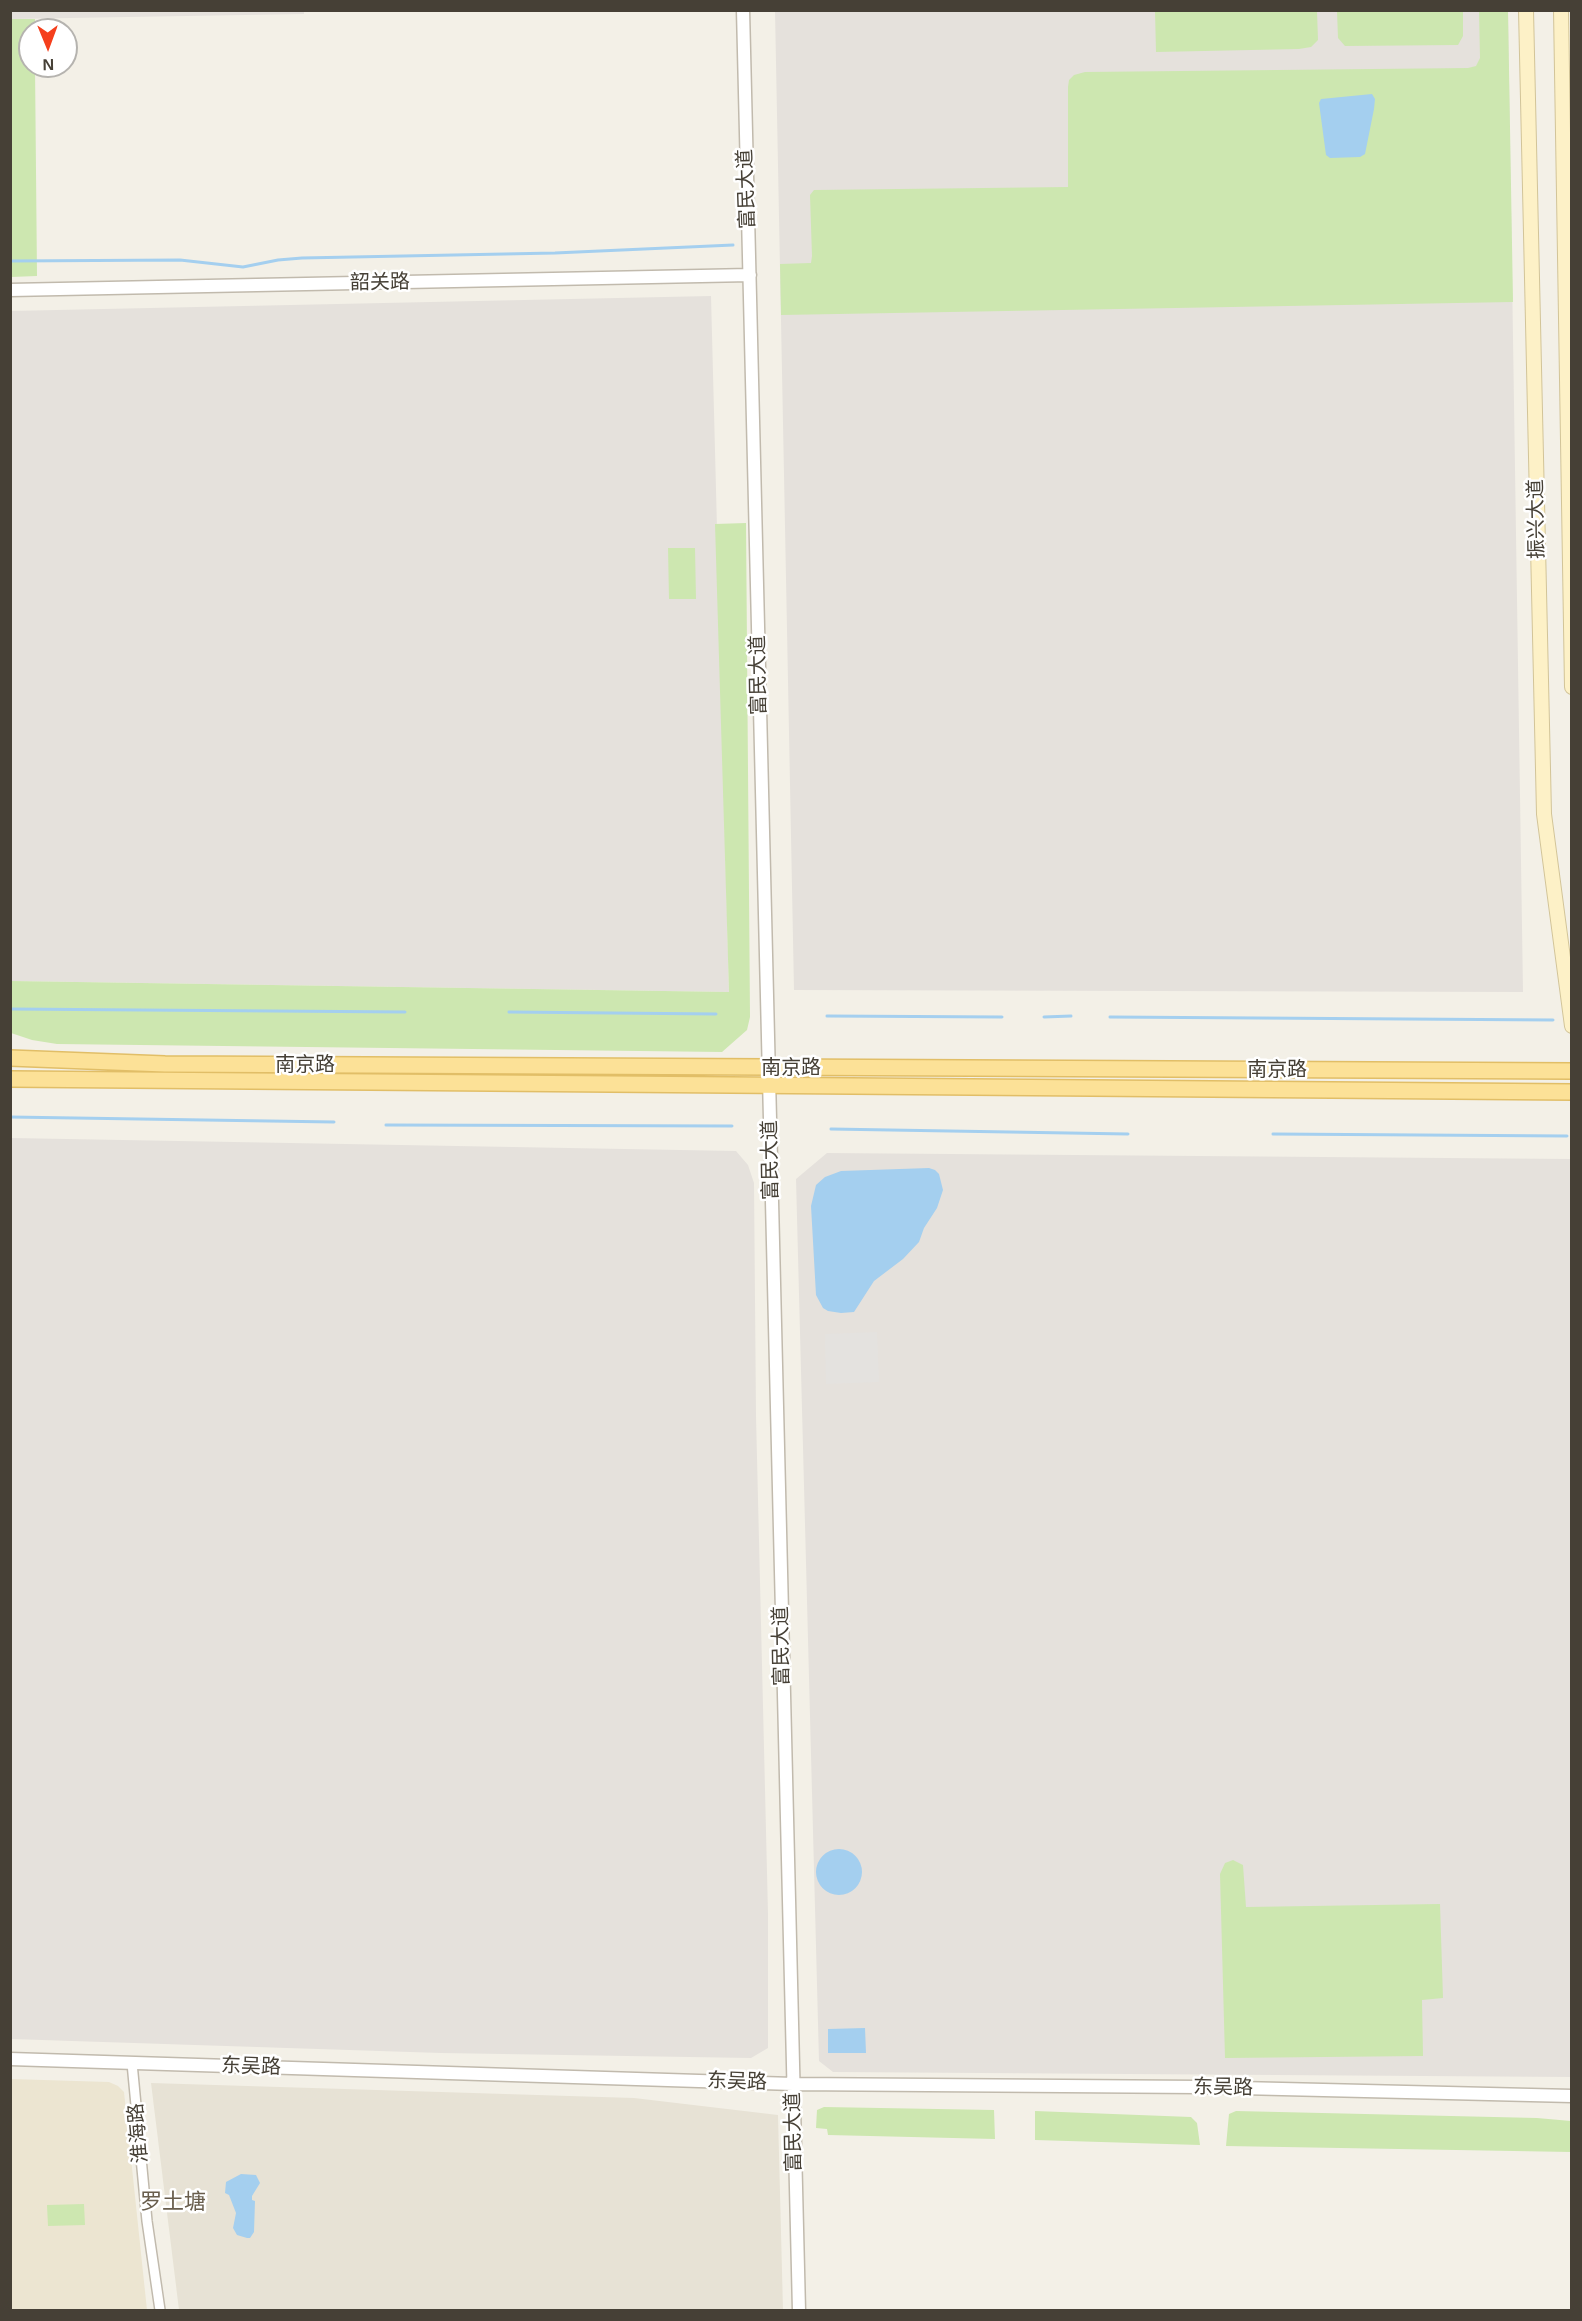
<!DOCTYPE html>
<html>
<head>
<meta charset="utf-8">
<style>
	body { margin:0 }
	#map { position:relative; width:1582px; height:2321px; overflow:hidden; background:#f3f0e7; font-family:Arial,sans-serif }
	canvas { display:block }
	.frame { position:absolute; inset:0; border:12px solid #464036; pointer-events:none }
	.north { position:absolute; left:18px; top:18px; width:60px; height:60px; box-sizing:border-box; background:#fff; border:2px solid #b5b3af; border-radius:50%; rotate:179deg; font-size:16px; font-weight:700; line-height:24px; text-align:center; color:#464036 }
	.north::after { content:''; display:block; margin:auto; width:21px; height:27px; background:#f53f1c; clip-path:polygon(50% 0,100% 100%,50% 72%,0 100%) }
</style>
</head>
<body>
<div id="map">
<canvas width="1582" height="2321"></canvas>
<div class="frame"></div>
<div class="north">N</div>
</div>
<script>
const ctx = document.querySelector('canvas').getContext('2d');
ctx.lineJoin = 'round';
function fillPath(path, color) {
  ctx.fillStyle = color;
  ctx.fill(path, 'evenodd');
}
function toPath(rows) {
  const path = new Path2D();
  for (const r of rows) {
    if (r.length === 3) {
      path.moveTo(r[0] + r[2], r[1]);
      path.arc(r[0], r[1], r[2], 0, 2 * Math.PI);
      continue;
    }
    path.moveTo(r[0], r[1]);
    for (let i = 2; i < r.length; i += 2) path.lineTo(r[i], r[i + 1]);
  }
  return path;
}
function trace(path, color, width, dash) {
  ctx.strokeStyle = color;
  ctx.lineWidth = width;
  ctx.lineCap = dash ? 'butt' : 'round';
  ctx.setLineDash(dash || []);
  ctx.stroke(path);
}
function drawText(font, color, halo, rows, align = 'center') {
  ctx.font = font + ' Arial,"Noto Sans SC",sans-serif';
  ctx.lineWidth = 5;
  ctx.setLineDash([]);
  ctx.textBaseline = 'middle';
  ctx.strokeStyle = halo;
  ctx.fillStyle = color;
  for (const [text, x, y, turn = 0] of rows) {
    ctx.save();
    ctx.translate(x, y);
    ctx.rotate((+turn || 0) * Math.PI / 180);
    ctx.textAlign = isNaN(turn) ? turn : align;
    if (halo) ctx.strokeText(text, 0, 0);
    ctx.fillText(text, 0, 0);
    ctx.restore();
  }
}
const residential = toPath([
	[151,2083,634,2098,778,2115,783,2310,179,2310]
]);
const industrial = toPath([
	[304,10,304,14,11,19,10,11],
	[775,11,1508,11,1523,992,794,990],
	[711,296,729,992,11,981,10,311],
	[11,1138,736,1151,748,1165,754,1183,756,1416,768,1914,768,2048,751,2058,441,2053,11,2039],
	[827,1153,1571,1159,1571,2077,833,2072,819,2061,796,1179]
]);
const education = toPath([
	[11,2079,109,2082,118,2086,124,2092,147,2310,11,2310]
]);
const green = toPath([
	[1155,11,1317,11,1318,40,1311,47,1299,49,1156,52],
	[1337,11,1463,11,1463,36,1458,45,1345,46,1338,38],
	[1479,11,1508,11,1513,302,781,315,780,264,811,263,812,256,810,195,814,190,1068,187,1068,87,1069,80,1074,75,1085,72,1468,68,1476,66,1480,58],
	[11,19,35,19,35,30,30,30,30,66,35,66,37,276,11,277],
	[746,523,750,1017,747,1030,722,1052,57,1044,32,1040,11,1033,11,981,729,992,715,524],
	[668,548,695,548,696,599,669,599],
	[1233,1860,1243,1865,1246,1907,1440,1904,1443,1998,1422,2000,1423,2056,1225,2058,1220,1874,1225,1863],
	[824,2107,994,2110,995,2139,828,2135,827,2129,816,2128,817,2110],
	[1035,2111,1191,2117,1197,2123,1200,2145,1035,2140],
	[1236,2111,1537,2118,1571,2121,1571,2152,1226,2146,1229,2114],
	[84,2204,85,2225,48,2226,47,2205]
]);
const parking = toPath([
	[877,1332,879,1382,826,1384,825,1334]
]);
const water = toPath([
	[1372,94,1375,99,1374,109,1365,154,1360,157,1330,158,1326,155,1319,103,1321,99],
	[929,1168,935,1170,939,1174,943,1190,937,1208,924,1228,919,1242,903,1259,874,1281,854,1312,841,1313,828,1311,823,1308,816,1295,811,1206,816,1185,825,1177,841,1171],
	[839,1872,23],
	[865,2028,866,2053,828,2053,828,2029],
	[241,2174,256,2175,260,2183,252,2196,252,2200,255,2201,254,2232,250,2238,247,2238,237,2235,233,2228,236,2213,229,2195,225,2193,226,2182]
]);
const stream = toPath([
	[10,261,180,260,243,267,278,260,302,258,555,253,733,245],
	[10,1009,405,1012],
	[509,1012,716,1014],
	[827,1016,1002,1017],
	[1044,1017,1071,1016],
	[1110,1017,1553,1020],
	[10,1117,334,1122],
	[386,1125,732,1126],
	[831,1129,1128,1134],
	[1273,1134,1567,1136]
]);
const minor = toPath([
	[132,2063,147,2221,160,2310]
]);
const tertiary = toPath([
	[743,10,799,2310],
	[10,290,750,275],
	[10,2059,793,2084,1199,2087,1572,2096]
]);
const secondary = toPath([
	[1526,10,1544,814,1572,1026],
	[1561,10,1572,687]
]);
const primary = toPath([
	[10,1058,165,1064,1572,1071],
	[10,1079,1572,1092]
]);
const streetNames = [
	["富民大道",747,189,-92],
	["韶关路",380,283,-1],
	["振兴大道",1537,519,-91],
	["富民大道",759,675,-91],
	["南京路",305,1065],
	["南京路",791,1068],
	["南京路",1277,1070],
	["富民大道",771,1160,-91],
	["富民大道",782,1646,-91],
	["东吴路",251,2067,2],
	["东吴路",737,2082,2],
	["东吴路",1223,2088,1],
	["富民大道",794,2132,-91],
	["淮海路",139,2133,-95]
];
const quarterNames = [
	["罗土塘",173,2203]
];
fillPath(residential, '#e7e2d5');
fillPath(industrial, '#e5e1dc');
fillPath(education, '#ece5d1');
fillPath(green, '#cde7b0');
fillPath(parking, '#e4e2df');
fillPath(water, '#a4cfef');
trace(stream, '#a4cfef', 3);
trace(minor, '#c1baad', 12);
trace(tertiary, '#c1baad', 15);
trace(secondary, '#d2c498', 16);
trace(primary, '#e1be67', 18);
trace(minor, '#fff', 9);
trace(tertiary, '#fff', 12);
trace(secondary, '#fdf1c7', 14);
trace(primary, '#fce197', 15);
drawText('20px', '#464036', '#fff', streetNames);
drawText('22px', '#695e4d', '#fff', quarterNames);
</script>
</body>
</html>
